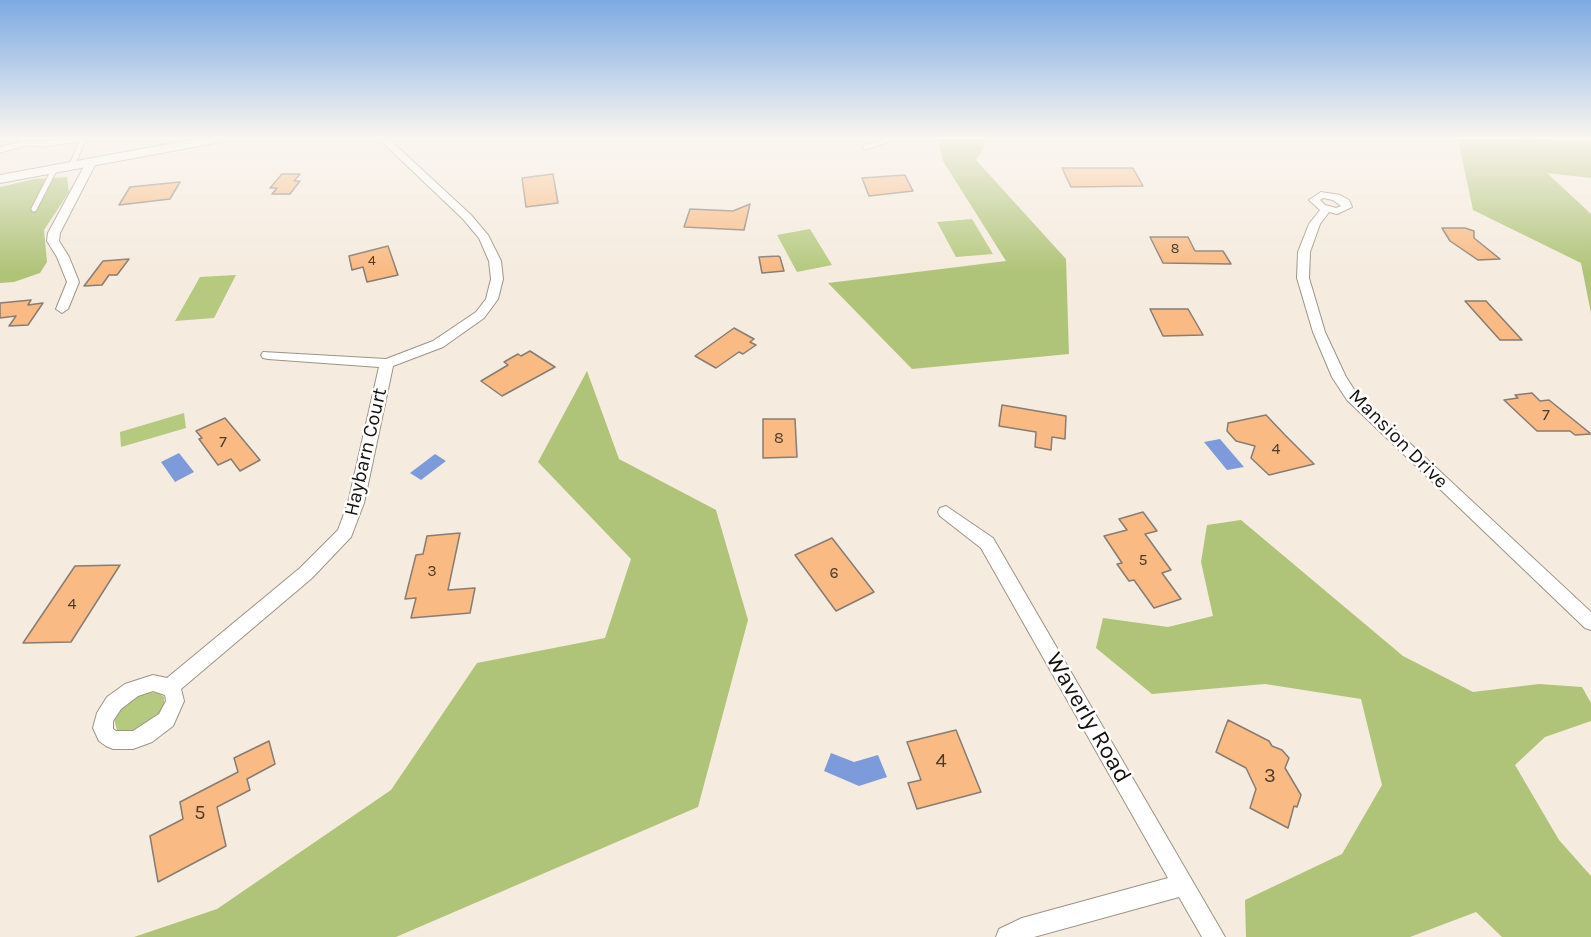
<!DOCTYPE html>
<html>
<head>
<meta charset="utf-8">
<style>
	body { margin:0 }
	canvas { display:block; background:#f5ebde }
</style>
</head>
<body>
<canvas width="1591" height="937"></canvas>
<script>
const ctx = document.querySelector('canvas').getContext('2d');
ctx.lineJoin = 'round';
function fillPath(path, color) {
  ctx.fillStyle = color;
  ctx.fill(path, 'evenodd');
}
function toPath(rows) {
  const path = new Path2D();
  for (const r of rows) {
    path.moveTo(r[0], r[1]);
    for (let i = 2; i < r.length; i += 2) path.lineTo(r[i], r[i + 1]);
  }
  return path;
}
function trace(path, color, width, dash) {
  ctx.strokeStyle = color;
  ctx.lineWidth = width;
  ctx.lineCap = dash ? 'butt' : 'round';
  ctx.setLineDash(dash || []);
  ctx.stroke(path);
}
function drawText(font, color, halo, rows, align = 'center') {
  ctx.font = font + ' Karla,sans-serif';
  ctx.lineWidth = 5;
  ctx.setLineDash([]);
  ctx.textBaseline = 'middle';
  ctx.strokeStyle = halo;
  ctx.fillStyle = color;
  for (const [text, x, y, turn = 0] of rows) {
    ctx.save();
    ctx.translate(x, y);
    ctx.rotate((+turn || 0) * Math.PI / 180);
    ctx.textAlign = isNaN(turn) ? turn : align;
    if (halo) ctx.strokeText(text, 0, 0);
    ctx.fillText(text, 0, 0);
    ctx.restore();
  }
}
const green = toPath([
	[972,219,993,254,956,257,937,222],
	[810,229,832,265,797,272,777,235],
	[236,275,214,318,175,321,200,277],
	[184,413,186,428,121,447,120,432],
	[145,692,159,693,164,697,164,709,160,716,138,732,122,733,117,730,114,719,117,712,129,699]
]);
const forest = toPath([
	[938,139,985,139,985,146,976,160,1066,259,1069,354,912,369,828,283,1006,261,943,161],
	[1458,139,1591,140,1591,178,1547,173,1591,214,1591,313,1581,263,1473,210],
	[67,177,69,192,44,230,47,262,40,273,14,282,0,283,0,187,34,179],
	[587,371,619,459,716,510,748,620,698,807,396,937,134,937,217,909,391,790,477,663,605,638,631,559,538,462],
	[1241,520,1403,656,1473,692,1539,684,1582,687,1591,703,1591,721,1545,737,1515,765,1559,840,1591,876,1591,937,1502,937,1476,912,1410,937,1246,937,1245,900,1342,854,1382,785,1361,699,1265,684,1152,694,1096,648,1103,618,1168,627,1213,616,1201,562,1207,525]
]);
const water = toPath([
	[1220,439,1244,467,1227,470,1204,442],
	[179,453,194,472,175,482,161,462],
	[435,454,446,461,421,480,410,473],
	[831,753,854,762,878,755,887,777,859,786,824,771]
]);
const building = toPath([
	[1062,168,1133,168,1143,186,1071,187,1062,168],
	[282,174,300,174,294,181,300,181,290,194,272,194,277,188,270,188,282,174],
	[553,174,558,203,526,207,522,178,553,174],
	[905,175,913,191,869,196,862,178,905,175],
	[180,182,170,199,119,205,130,187,180,182],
	[750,204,744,230,684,227,690,209,733,211,750,204],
	[1442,228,1465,228,1474,231,1474,238,1500,259,1478,260,1450,241,1442,228],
	[1150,237,1188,237,1195,251,1223,251,1231,264,1163,263,1150,237],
	[388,246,398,275,367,282,363,267,352,270,349,256,388,246],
	[778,256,780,257,784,271,762,273,759,257,778,256],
	[129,259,117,275,109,275,102,285,84,286,103,261,129,259],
	[31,300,28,305,43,303,28,325,9,326,16,316,0,318,0,303,31,300],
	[1465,301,1486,301,1522,340,1500,340,1465,301],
	[1150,309,1188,309,1203,335,1163,336,1150,309],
	[734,328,754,339,750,342,756,345,743,354,739,352,716,368,695,356,734,328],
	[530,351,555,367,502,396,481,381,508,365,504,362,518,354,521,356,530,351],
	[1532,393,1540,401,1549,400,1591,434,1575,435,1570,431,1537,431,1504,400,1518,398,1515,395,1532,393],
	[1002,405,1066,416,1065,439,1052,437,1051,450,1035,447,1036,432,999,426,1002,405],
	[1266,415,1285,435,1314,464,1269,475,1251,458,1255,446,1236,441,1227,431,1228,423,1266,415],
	[225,418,260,460,240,471,231,459,218,465,199,439,202,438,196,431,225,418],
	[763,419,795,419,797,457,763,458,763,419],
	[1143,512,1157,531,1145,534,1171,570,1162,573,1181,599,1154,608,1134,580,1129,581,1117,564,1122,563,1104,536,1127,530,1119,519,1143,512],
	[460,533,448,590,475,588,470,613,411,618,416,598,405,599,416,555,423,554,427,536,460,533],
	[832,538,874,592,836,611,795,555,832,538],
	[120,565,71,642,23,643,75,566,120,565],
	[1228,720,1269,741,1272,746,1282,750,1289,758,1285,768,1301,795,1297,807,1294,806,1288,828,1250,808,1256,789,1246,768,1216,752,1228,720],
	[956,730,981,792,917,809,908,783,921,780,907,742,956,730],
	[269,741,275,764,247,779,250,790,217,807,226,846,158,882,150,836,183,819,180,802,238,772,234,758,269,741]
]);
const service = toPath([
	[866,147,890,139],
	[0,150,25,143,43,144,80,139],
	[72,165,83,139],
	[34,209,55,168]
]);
const minor = toPath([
	[379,139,389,139,471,215,488,235,501,261,503,279,498,299,484,318,443,347,393,366,364,503,351,537,312,578,181,689,184,701,173,726,152,742,133,749,113,749,106,746,99,741,93,728,97,713,107,697,125,684,153,675,167,678,300,568,338,530,348,503,379,367,268,359,263,358,261,355,263,352,386,359,433,341,476,312,486,299,491,279,489,261,479,238,463,219,379,139],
	[153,691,165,695,166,701,159,714,133,731,116,731,113,729,113,721,121,709,138,696,153,691],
	[92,158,97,161,60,233,59,241,69,257,79,282,68,309,62,313,56,309,67,282,57,257,47,241,48,233,87,161,92,158],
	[1321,192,1340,195,1349,200,1352,207,1337,214,1329,212,1320,224,1310,252,1309,278,1325,332,1346,377,1357,394,1591,612,1591,630,1585,628,1347,400,1332,377,1313,332,1297,278,1298,252,1309,224,1320,210,1309,200,1321,192],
	[1323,198,1333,200,1341,206,1336,208,1325,205,1320,200,1323,198],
	[946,506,993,538,1225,937,1202,937,1179,897,1034,937,996,937,999,929,1022,918,1168,878,981,548,940,516,938,512,940,508,946,506]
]);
const tertiary = toPath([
	[196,139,221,139,215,143,0,183,0,175,196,139]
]);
const farNumbernames = [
	["8",1175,249],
	["4",372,261]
];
const numberNames = [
	["7",1546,415],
	["8",779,438],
	["7",223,442],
	["4",1276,449],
	["5",1143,560],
	["3",432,571],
	["6",834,573],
	["4",72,604]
];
const streetNames = [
	["Mansion Drive",1398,439,45],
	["Haybarn Court",366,452,-77]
];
const nearNumbernames = [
	["4",941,761],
	["3",1270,776],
	["5",200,813]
];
const nearStreetnames = [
	["Waverly Road",1088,718,60]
];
fillPath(green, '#b5c97f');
fillPath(forest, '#b0c479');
fillPath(water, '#7d9bdb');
fillPath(building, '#f9ba83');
trace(building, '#887c73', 1.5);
trace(service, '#9d9488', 7);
trace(minor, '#9d9488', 2);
trace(tertiary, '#9d9488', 2);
trace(service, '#fff', 5);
fillPath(minor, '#fff');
fillPath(tertiary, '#fff');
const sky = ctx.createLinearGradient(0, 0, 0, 270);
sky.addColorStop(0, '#7daae3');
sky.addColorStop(0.51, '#faf6f0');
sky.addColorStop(1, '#faf6f000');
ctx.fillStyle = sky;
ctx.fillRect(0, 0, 1591, 270);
drawText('14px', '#4e3b2a', null, farNumbernames);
drawText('16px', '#4e3b2a', null, numberNames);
drawText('20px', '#15110d', '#fff', streetNames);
drawText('20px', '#4e3b2a', null, nearNumbernames);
drawText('24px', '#15110d', '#fff', nearStreetnames);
</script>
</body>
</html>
